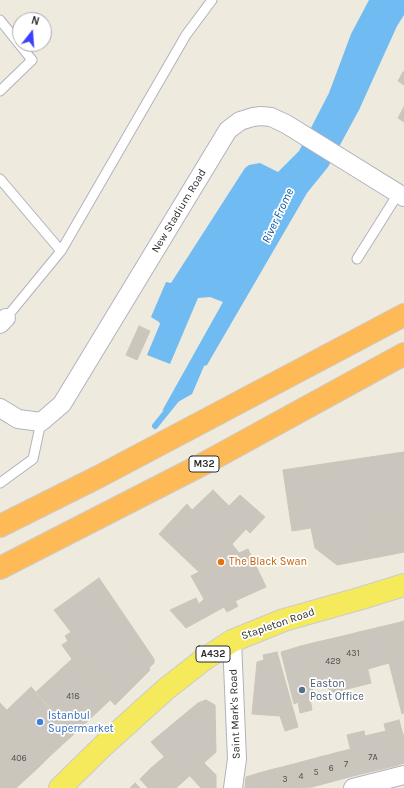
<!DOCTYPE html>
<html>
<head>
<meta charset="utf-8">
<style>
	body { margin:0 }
	#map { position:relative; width:404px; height:788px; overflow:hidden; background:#eeeade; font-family:Karla,sans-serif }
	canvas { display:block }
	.north { position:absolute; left:12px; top:12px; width:40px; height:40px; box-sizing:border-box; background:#fff; border:1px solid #ababab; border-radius:50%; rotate:17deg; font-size:11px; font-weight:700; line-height:16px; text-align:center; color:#2c2c2c }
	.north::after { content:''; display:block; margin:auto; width:14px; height:18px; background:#3a40ff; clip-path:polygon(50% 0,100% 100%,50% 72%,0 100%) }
</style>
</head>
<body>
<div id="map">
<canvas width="404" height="788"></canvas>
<div class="north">N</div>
</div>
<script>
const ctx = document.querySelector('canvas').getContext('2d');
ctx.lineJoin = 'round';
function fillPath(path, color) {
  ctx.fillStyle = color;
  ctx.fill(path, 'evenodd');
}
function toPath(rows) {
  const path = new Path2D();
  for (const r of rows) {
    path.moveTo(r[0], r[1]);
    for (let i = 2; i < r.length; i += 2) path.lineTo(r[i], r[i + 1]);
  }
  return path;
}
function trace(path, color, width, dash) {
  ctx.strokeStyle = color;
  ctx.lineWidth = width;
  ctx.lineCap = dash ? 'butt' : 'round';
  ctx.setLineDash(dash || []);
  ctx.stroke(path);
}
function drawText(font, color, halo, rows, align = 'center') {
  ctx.font = font + ' Karla,sans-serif';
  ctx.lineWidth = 3.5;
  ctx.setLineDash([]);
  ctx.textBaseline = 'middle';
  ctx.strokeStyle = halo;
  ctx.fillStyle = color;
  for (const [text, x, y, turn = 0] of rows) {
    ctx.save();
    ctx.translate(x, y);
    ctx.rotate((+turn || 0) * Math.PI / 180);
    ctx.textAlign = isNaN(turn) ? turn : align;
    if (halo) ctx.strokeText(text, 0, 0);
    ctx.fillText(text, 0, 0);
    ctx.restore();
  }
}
const water = toPath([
	[369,0,404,0,404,15,397,26,359,110,328,167,307,193,207,365,204,366,192,394,162,411,223,302,210,297,198,298,170,364,147,355,160,324,159,322,151,317,166,282,171,283,245,168,249,165,260,163,278,172,299,151,329,93,351,34]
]);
const stream = toPath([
	[155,426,176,400]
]);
const building = toPath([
	[403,72,404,72,404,85,398,81,403,72],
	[404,107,404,122,398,118,404,107],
	[139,326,150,331,137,360,126,355,139,326],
	[404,452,404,514,381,519,389,555,337,565,315,548,311,528,292,531,283,470,404,452],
	[213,490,229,506,240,495,265,517,250,533,246,529,232,544,239,553,248,549,266,587,235,601,238,606,227,612,224,607,186,628,170,610,196,598,199,604,204,599,191,576,199,572,159,534,187,504,192,510,213,490],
	[404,514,404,552,389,555,381,519,404,514],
	[99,578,154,659,154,663,149,668,150,670,115,705,72,659,62,645,68,641,65,636,71,632,54,610,99,578],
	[404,621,404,633,401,622,404,621],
	[401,622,404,633,404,713,402,714,380,627,401,622],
	[380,627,389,663,368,669,359,632,380,627],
	[359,632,371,683,351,688,339,637,359,632],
	[339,637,351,688,330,693,317,642,339,637],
	[317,642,326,680,311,684,301,646,317,642],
	[301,646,315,698,310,699,312,710,300,713,298,702,294,704,281,652,301,646],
	[277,652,298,727,285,731,280,716,252,714,257,662,264,660,263,655,277,652],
	[72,659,110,700,74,734,35,693,72,659],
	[31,687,74,734,50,756,7,710,31,687],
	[206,700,215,705,216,752,185,780,151,742,198,703,206,700],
	[0,703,50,756,39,767,0,726,0,703],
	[399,720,404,738,404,763,395,766,384,724,399,720],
	[0,726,39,767,27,778,0,750,0,726],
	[364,731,365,736,386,731,395,766,357,775,347,735,364,731],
	[351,749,357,775,342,779,335,753,351,749],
	[0,750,27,778,16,788,0,772,0,750],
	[335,753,342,779,327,783,320,757,335,753],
	[164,757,185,780,176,788,170,788,151,768,164,757],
	[320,757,327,783,312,787,305,761,320,757],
	[305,761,312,787,296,788,290,765,305,761],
	[204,763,216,775,216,788,201,788,190,776,204,763],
	[290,765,296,788,279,788,274,769,290,765],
	[151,768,170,788,148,788,140,779,151,768],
	[274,769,279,788,263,788,259,773,274,769],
	[0,772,15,788,0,788,0,772],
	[259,773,263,788,245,788,246,777,259,773],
	[135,783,140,788,130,788,135,783]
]);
const service = toPath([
	[0,20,32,60,0,91],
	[0,179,61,251,186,35,212,0],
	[357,259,398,194],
	[6,318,61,251],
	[0,483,33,459,41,422]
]);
const minor = toPath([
	[0,324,6,318],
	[0,408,18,419,41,422,62,404,228,130,240,121,253,117,261,116,271,117,286,124,404,197],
	[232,641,237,759,233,788],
	[353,788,404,775]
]);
const primary = toPath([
	[60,788,105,744,166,689,203,660,232,641,284,620,362,598,404,585]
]);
const motorway = toPath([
	[0,526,100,476,404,315],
	[0,568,207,462,404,354]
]);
const markers = [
	[221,562,4,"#e8710a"],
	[302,690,4,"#5c6f8a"],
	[40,722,4,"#3f7fe0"]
];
const numberNames = [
	["431",353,653],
	["429",333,661],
	["418",73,696],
	["7A",373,757],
	["406",19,758],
	["7",346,764],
	["6",331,768],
	["5",316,772],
	["4",301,776],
	["3",285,779]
];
const shields = [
	[204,464,30],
	[213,654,34]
];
const shieldNames = [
	["M32",204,464],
	["A432",213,654]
];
const streetNames = [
	["New Stadium Road",179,211,-59],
	["Stapleton Road",278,624,-19],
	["Saint Mark's Road",235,714,-92]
];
const foodNames = [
	["The Black Swan",229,562]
];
const serviceNames = [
	["Easton",310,684],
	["Post Office",310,697]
];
const shopNames = [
	["Istanbul",48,716],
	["Supermarket",48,729]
];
const waterNames = [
	["River Frome",278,216,-65]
];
fillPath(water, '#6fbbf2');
trace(stream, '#6fbbf2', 6);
fillPath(building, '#cac6bd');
trace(building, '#cac6b7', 1);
trace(service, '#b2b2c0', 11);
trace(minor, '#b2b2c0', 20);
trace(primary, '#ccc', 24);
trace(motorway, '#ccc', 24);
trace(service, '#fff', 9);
trace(minor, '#fff', 18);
trace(primary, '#f5e95c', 22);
trace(motorway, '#ffba58', 22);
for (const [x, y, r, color] of markers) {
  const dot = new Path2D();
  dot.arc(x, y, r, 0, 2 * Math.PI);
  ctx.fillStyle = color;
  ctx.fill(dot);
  trace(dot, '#fff', 1.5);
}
drawText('9px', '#545250', null, numberNames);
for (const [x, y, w] of shields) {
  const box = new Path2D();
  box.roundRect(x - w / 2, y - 8, w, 16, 3);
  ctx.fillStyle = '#fff';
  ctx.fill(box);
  trace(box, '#2c2c2c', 1);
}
drawText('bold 10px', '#2c2c2c', null, shieldNames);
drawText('11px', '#2c2c2c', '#fff', streetNames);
drawText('11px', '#c56008', '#fff', foodNames, 'left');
drawText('11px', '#4e5e75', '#fff', serviceNames, 'left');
drawText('11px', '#366cbe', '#fff', shopNames, 'left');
drawText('italic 12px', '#0956a3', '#fff', waterNames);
</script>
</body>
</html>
